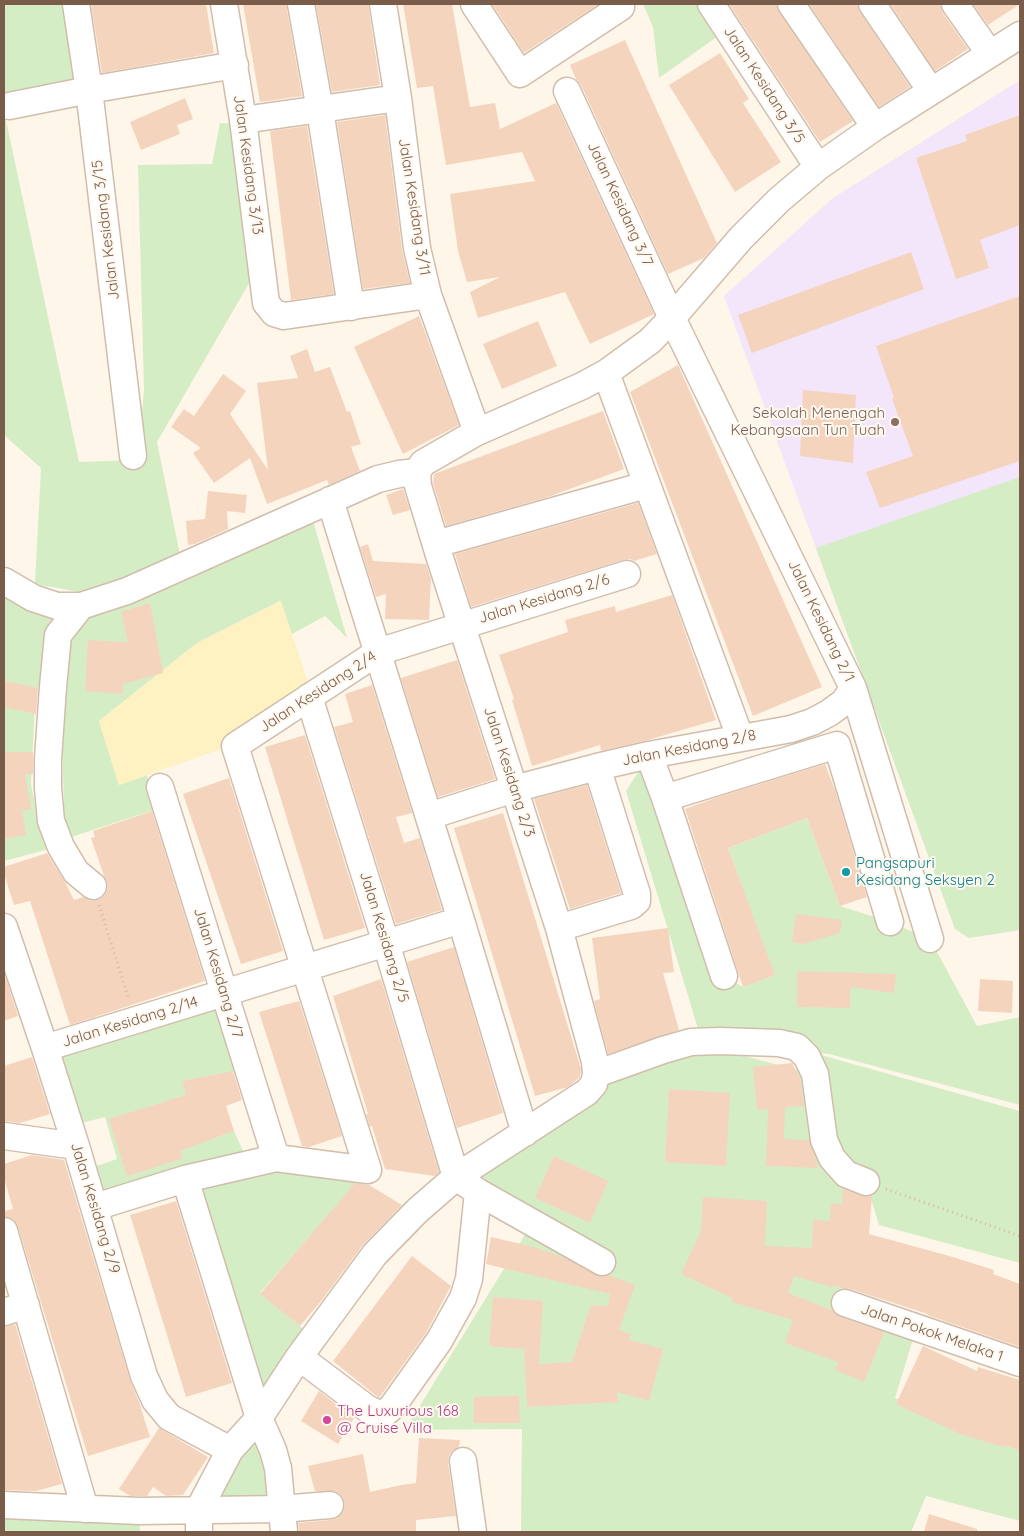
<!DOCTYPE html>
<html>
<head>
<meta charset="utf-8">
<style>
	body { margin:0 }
	#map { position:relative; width:1024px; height:1536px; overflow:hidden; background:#fef6e8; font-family:Quicksand,sans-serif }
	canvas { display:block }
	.frame { position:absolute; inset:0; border:5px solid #7a5c4a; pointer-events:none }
</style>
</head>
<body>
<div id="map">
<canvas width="1024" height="1536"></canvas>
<div class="frame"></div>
</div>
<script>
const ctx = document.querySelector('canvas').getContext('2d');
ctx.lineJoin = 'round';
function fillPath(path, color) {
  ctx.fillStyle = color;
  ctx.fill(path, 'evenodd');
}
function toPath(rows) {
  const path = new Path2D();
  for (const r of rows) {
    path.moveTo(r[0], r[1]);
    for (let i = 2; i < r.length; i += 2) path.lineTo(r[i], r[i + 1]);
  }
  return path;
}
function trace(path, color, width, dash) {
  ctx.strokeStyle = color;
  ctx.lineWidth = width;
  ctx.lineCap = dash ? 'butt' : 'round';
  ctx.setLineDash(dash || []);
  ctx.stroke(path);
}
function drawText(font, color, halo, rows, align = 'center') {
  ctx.font = font + ' Quicksand,sans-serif';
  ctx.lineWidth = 4;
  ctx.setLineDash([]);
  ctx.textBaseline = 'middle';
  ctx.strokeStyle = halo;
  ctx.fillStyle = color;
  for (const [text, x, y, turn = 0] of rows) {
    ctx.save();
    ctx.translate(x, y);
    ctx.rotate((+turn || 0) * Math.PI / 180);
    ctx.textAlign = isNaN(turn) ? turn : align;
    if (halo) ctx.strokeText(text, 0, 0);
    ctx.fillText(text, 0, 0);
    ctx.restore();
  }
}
const education = toPath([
	[1020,80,1020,930,969,938,955,929,724,296,833,198]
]);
const green = toPath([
	[4,4,70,4,78,80,4,99],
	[643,4,713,4,728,29,659,78,653,27],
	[4,111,79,462,138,460,144,389,138,165,212,164,220,123,241,124,255,273,157,442,181,560,80,592,35,584,41,468,4,435],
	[1020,477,1020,930,969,938,955,929,816,548],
	[313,521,347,638,325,616,292,634,280,601,197,643,99,721,119,785,147,775,154,810,65,839,59,636,43,668,35,703,31,784,38,821,53,848,4,861,4,581,81,606],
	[649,755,724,976,743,987,774,975,728,848,807,818,840,906,890,922,930,939,977,1026,1020,1017,1020,1007,1020,1105,829,1054,814,1053,1020,1111,1020,1263,879,1225,866,1183,845,1302,914,1336,895,1398,1020,1438,1020,1521,926,1496,911,1532,521,1532,522,1429,405,1430,532,1223,456,1177,560,1109,691,1042,813,1074,810,1052,702,1042,626,791],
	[224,993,242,1070,182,1081,203,1142,234,1131,249,1164,95,1207,84,1170,117,1159,105,1117,70,1126,45,1048],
	[276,1158,368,1170,260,1293,300,1326,309,1335,262,1398,194,1186],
	[259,1418,281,1509,201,1509],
	[4,1504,139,1511,140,1532,4,1532]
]);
const sand = toPath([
	[281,601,308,683,221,749,119,785,99,721,197,643]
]);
const building = toPath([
	[91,4,206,4,214,53,102,73],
	[243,4,286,4,302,96,260,102],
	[316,4,368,4,380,85,332,92],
	[403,4,452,4,470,107,495,103,500,129,556,103,654,314,590,344,565,292,478,318,470,292,500,277,467,282,458,251,450,194,535,181,522,152,446,165,433,86,417,88],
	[492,4,599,4,524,53],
	[729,4,776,4,779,12,853,121,820,142],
	[809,4,857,4,860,12,910,87,879,107],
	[890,4,940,4,943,13,968,49,935,71],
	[973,4,1020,4,988,25],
	[625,40,717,243,704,258,668,274,581,85,576,79,570,65],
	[720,53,749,99,743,103,781,162,735,192,669,85],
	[185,98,193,119,177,125,180,134,141,150,130,122],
	[385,115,402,250,410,283,363,289,337,122],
	[1020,115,1020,225,980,240,989,268,956,279,916,158,967,141,965,135],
	[307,126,334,294,291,300,270,131],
	[911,252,924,289,752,353,738,315],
	[1020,296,1020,461,880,508,866,472,913,456,892,399,894,398,876,346],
	[419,316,459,425,403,454,354,347],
	[538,321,557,366,502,389,483,344],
	[307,349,315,372,330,367,347,412,350,411,361,444,351,447,360,471,329,485,327,480,267,504,250,458,214,483,193,453,201,448,171,427,184,409,194,416,223,374,246,391,230,414,268,470,257,383,298,378,290,356],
	[678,365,822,687,753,716,630,392],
	[803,390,856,395,853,463,800,456],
	[603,411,624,469,548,497,446,526,433,483,434,474],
	[403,489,410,510,393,515,386,495],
	[208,491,247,495,245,513,227,511,228,529,195,544,188,545,186,521,205,519],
	[638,503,657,554,634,561,630,559,623,560,471,607,455,554],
	[368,544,373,561,426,564,431,579,429,620,385,619,386,594,376,597,360,547],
	[672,595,716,720,648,740,601,751,600,745,532,766,512,700,514,699,499,655,568,632,565,620,615,606,616,612],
	[150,603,163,673,123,684,123,694,85,691,88,640,128,642,121,612],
	[457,660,495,779,438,797,401,678],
	[4,681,38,688,36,714,4,707],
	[372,685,412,813,396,817,404,843,420,838,442,910,396,924,334,727,353,722,345,694],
	[305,735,365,928,324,940,265,747],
	[4,752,33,752,33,774,25,774,31,809,22,811,26,835,4,839],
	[825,764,836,793,867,897,840,906,807,818,728,848,775,975,743,987,685,809,715,798],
	[229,778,283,951,241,964,183,794],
	[587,785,621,893,570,909,534,799],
	[152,811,205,981,70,1025,30,901,14,905,4,874,4,867,47,853,65,882,74,900,83,897,90,901,98,900,104,896,108,889,107,881,104,876,91,838,95,837,93,831],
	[503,813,581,1069,580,1077,568,1087,535,1096,454,828],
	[796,914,842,920,840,933,803,944,792,942],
	[668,928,674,972,663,973,679,1030,608,1054,594,1001,600,999,592,938],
	[454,947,503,1113,457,1128,407,962],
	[797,971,896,974,894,993,850,987,850,1008,797,1007],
	[4,973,18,1016,4,1021],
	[381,979,439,1172,435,1176,385,1169,372,1126,370,1127,366,1114,368,1114,333,996],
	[980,979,1013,981,1012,1013,978,1011],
	[299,1001,342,1136,309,1147,302,1146,259,1012],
	[32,1057,50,1114,20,1123,4,1121,4,1066],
	[792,1063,800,1078,804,1106,785,1107,784,1139,809,1140,817,1162,817,1168,766,1166,768,1109,757,1110,753,1067],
	[233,1071,242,1100,226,1106,234,1131,180,1151,182,1159,127,1176,109,1119,186,1095,182,1081],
	[669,1089,730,1093,726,1166,665,1162],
	[32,1155,64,1160,130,1380,139,1402,150,1437,88,1456,18,1227,14,1220,4,1216,4,1211,13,1209,4,1178,4,1164],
	[554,1156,608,1181,590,1223,535,1198],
	[355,1183,369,1185,402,1205,363,1245,322,1300,300,1326,260,1294],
	[843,1189,861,1196,872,1195,869,1234,953,1257,994,1270,993,1274,1020,1284,1020,1347,927,1315,928,1314,850,1289,833,1286,832,1287,794,1276,788,1293,832,1310,840,1317,884,1332,864,1382,835,1370,838,1362,785,1343,793,1320,732,1302,732,1298,681,1274,701,1231,703,1197,767,1201,765,1246,812,1248,813,1220,830,1221,831,1203,842,1204],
	[176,1201,232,1383,186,1397,130,1215],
	[491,1237,534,1247,567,1259,595,1275,602,1277,608,1275,635,1285,619,1330,631,1334,629,1340,663,1349,649,1401,617,1392,618,1402,527,1407,524,1349,489,1346,493,1297,543,1301,539,1364,572,1362,591,1305,608,1306,610,1294,486,1264],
	[412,1256,451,1286,426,1333,379,1398,333,1361],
	[15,1324,62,1484,36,1491,4,1490,4,1327],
	[923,1346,977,1371,978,1367,1020,1380,1020,1450,1004,1445,1003,1447,960,1434,896,1404],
	[319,1391,354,1418,338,1444,301,1421],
	[519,1396,520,1423,474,1423,474,1397],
	[159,1428,208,1457,183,1495,166,1496,153,1487,147,1496,130,1496,119,1489],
	[419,1438,460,1440,459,1447,453,1450,449,1455,448,1463,456,1516,416,1520,416,1532,299,1532,298,1523,331,1520,338,1518,343,1512,345,1504,342,1496,336,1491,315,1491,308,1466,363,1454,370,1492,401,1485,416,1483],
	[929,1514,977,1529,977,1532,924,1532]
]);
const path = toPath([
	[99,905,129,1000],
	[886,1189,1020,1236]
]);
const minor = toPath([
	[76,4,89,90,133,456],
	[224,4,243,120,266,303,274,313,284,316,428,295],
	[301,4,320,110,351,307],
	[383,4,398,98,417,248,428,295,477,432],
	[474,4,520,74,621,7,620,4],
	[711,4,818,167],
	[791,4,875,127],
	[872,4,931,91],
	[955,4,990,54],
	[567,91,672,318,853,688,930,939],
	[9,106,89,90,235,65],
	[243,120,398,98],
	[606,373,740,737],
	[330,500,461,920,525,1133],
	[436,544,646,485],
	[4,581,33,598,57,606,81,606,127,591,378,479,399,474,417,472,423,463,477,432,582,386,606,373,650,341,672,318,741,238,779,200,818,167,875,127,1020,35],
	[81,606,58,635,53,687,48,759,48,788,51,821,61,847,76,872,93,886],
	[309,697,386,943,456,1177,478,1192,602,1262],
	[649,755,665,798,724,976],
	[160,787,276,1158],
	[665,798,837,745,890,922],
	[429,816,514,789,597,767,649,755,791,729,812,722,829,713,844,702,853,688],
	[4,927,45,1048,76,1146,144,1376,155,1400,169,1417,230,1450],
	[559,928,631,906,637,901,637,894,597,767],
	[45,1048,461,920],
	[596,1074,663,1050,691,1042,720,1041,779,1043,797,1047,807,1057,815,1074,824,1140,832,1158,846,1174,866,1182],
	[4,1136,76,1146],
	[185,1179,259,1418,273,1450,278,1468,284,1532],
	[95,1207,185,1179,276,1158,368,1170,235,746,378,652,627,574],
	[4,1231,85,1509],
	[845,1303,1020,1363],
	[4,1312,26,1305],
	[299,1357,368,1409,377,1413,385,1413,392,1407,439,1341,463,1298,469,1279,478,1192],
	[463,1461,473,1532],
	[4,1505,139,1511,281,1509,330,1505],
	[199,1532,199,1509,230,1450,259,1418,299,1357,375,1254,417,1211,456,1177,587,1092,594,1084,596,1074,595,1062,559,928,439,555,418,486,417,472]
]);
const markers = [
	[895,422,5,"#8d6e63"],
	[846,872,5,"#0f9aa8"],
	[327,1420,5,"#d1479c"]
];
const streetNames = [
	["Jalan Kesidang 3/5",764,85,57],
	["Jalan Kesidang 3/13",248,165,82],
	["Jalan Kesidang 3/7",620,204,65],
	["Jalan Kesidang 3/11",414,207,81],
	["Jalan Kesidang 3/15",106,230,-97],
	["Jalan Kesidang 2/6",544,599,-17],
	["Jalan Kesidang 2/1",821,621,64],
	["Jalan Kesidang 2/4",318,692,-33],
	["Jalan Kesidang 2/8",689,748,-11],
	["Jalan Kesidang 2/3",509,772,72],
	["Jalan Kesidang 2/5",384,937,73],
	["Jalan Kesidang 2/7",218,973,73],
	["Jalan Kesidang 2/14",130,1022,-17],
	["Jalan Kesidang 2/9",95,1208,73],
	["Jalan Pokok Melaka 1",932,1333,19]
];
const educationNames = [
	["Sekolah Menengah",885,413],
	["Kebangsaan Tun Tuah",885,430]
];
const cultureNames = [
	["Pangsapuri",856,863],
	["Kesidang Seksyen 2",856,880]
];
const hotelNames = [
	["The Luxurious 168",337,1411],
	["@ Cruise Villa",337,1428]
];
fillPath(education, '#f3e5fa');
fillPath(green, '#d5edc5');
fillPath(sand, '#fef1c2');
fillPath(building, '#f5d4be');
trace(minor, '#d1bdac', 29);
trace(path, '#dab8a1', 3, [1, 4]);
trace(minor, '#fff', 26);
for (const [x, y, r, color] of markers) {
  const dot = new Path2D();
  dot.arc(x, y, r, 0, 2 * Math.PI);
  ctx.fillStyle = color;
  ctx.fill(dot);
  trace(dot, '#fff9f0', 2);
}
drawText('15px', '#7a5c4a', '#fff9f0', streetNames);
drawText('15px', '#785e54', '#fff9f0', educationNames, 'right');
drawText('15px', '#0d838f', '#fff9f0', cultureNames, 'left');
drawText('15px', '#b23c85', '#fff9f0', hotelNames, 'left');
</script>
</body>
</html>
